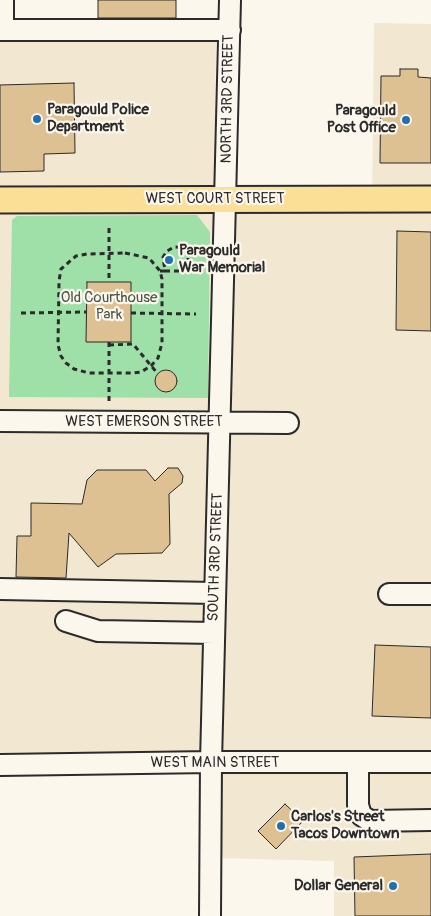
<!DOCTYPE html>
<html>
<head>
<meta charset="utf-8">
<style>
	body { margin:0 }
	canvas { display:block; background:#fbf7ec }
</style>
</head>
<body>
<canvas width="431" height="916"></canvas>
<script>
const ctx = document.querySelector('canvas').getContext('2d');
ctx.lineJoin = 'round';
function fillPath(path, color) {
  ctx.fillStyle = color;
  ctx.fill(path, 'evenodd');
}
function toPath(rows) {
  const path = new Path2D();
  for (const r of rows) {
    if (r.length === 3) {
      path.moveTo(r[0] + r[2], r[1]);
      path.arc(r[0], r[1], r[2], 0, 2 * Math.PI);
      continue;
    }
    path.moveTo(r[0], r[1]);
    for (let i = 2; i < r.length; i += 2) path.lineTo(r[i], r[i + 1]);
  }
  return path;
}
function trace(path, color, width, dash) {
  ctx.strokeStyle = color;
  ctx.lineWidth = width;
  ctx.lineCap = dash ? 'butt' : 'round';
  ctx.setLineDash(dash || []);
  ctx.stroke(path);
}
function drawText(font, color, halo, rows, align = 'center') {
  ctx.font = font + ' Pangolin,sans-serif';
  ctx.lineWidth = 4.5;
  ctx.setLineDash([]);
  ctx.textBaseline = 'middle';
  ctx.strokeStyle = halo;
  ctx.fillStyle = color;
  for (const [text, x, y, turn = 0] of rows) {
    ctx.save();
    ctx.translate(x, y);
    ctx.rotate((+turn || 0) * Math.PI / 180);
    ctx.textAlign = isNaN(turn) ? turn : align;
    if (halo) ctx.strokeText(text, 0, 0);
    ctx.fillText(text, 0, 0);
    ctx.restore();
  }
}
const built = toPath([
	[374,23,431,24,431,916,334,916,334,861,217,858,219,755,0,757,0,37,216,39,214,208,372,208]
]);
const green = toPath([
	[197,215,210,232,208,398,9,397,12,220,17,216]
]);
const building = toPath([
	[98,0,176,0,176,18,98,18,98,0],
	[400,69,418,69,418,77,431,78,431,163,380,163,381,76,400,76,400,69],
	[74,83,75,153,44,154,44,171,0,172,0,85,74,83],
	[397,231,431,232,431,331,396,330,397,231],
	[87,282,131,282,131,342,86,342,87,282],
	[166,381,11],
	[168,468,178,468,183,476,182,483,169,494,170,544,162,553,116,554,98,567,69,533,66,578,16,577,17,536,31,536,31,503,82,504,87,480,97,470,146,470,155,481,168,468],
	[375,645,431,647,431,718,372,716,375,645],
	[285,804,303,821,276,849,258,831,285,804],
	[431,854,431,916,355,916,354,857,431,854]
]);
const path = toPath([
	[109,228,109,282],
	[125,253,149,258,160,271,162,279,162,343,158,358,151,366,141,372,132,373,89,373,74,369,66,363,61,356,58,345,59,281,61,269,76,256,87,254,125,253],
	[160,271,165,271,163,257,167,251,174,247,198,248],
	[165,271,182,271,186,267,188,262,188,248],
	[21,313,86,312],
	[131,313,196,314],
	[109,345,133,344,158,374],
	[109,401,109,342]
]);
const minor = toPath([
	[3,0,3,26],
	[0,30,230,30],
	[0,421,288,423],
	[0,589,215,593],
	[389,594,431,594],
	[66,621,98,631,214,633],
	[358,763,358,805,361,815,370,821,431,820],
	[0,765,211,762,431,762],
	[210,916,211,762,230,0]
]);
const major = toPath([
	[0,200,431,199]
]);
const markers = [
	[37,119,5,"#1f6fb2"],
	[406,120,5,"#1f6fb2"],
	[169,260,5,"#1f6fb2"],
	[281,826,5,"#1f6fb2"],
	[393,886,5,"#1f6fb2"]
];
const streetNames = [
	["NORTH 3RD STREET",228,99,-89],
	["WEST COURT STREET",215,199],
	["WEST EMERSON STREET",144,422],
	["SOUTH 3RD STREET",216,557,-88],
	["WEST MAIN STREET",215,763]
];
const poiNames = [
	["Paragould Police",47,110],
	["Department",47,127],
	["Paragould",396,111,"right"],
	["Post Office",396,128,"right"],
	["Paragould",179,251],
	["War Memorial",179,268],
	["Carlos's Street",291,817],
	["Tacos Downtown",291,834],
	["Dollar General",383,886,"right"]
];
const parkNames = [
	["Old Courthouse",109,298],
	["Park",109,315]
];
fillPath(built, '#f2e7d1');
fillPath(green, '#9fdfa8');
fillPath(building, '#dec192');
trace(building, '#2b2b2b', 1);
trace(minor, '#2b2b2b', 24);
trace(major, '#2b2b2b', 29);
trace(path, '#2b2b2b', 3, [5, 4]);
trace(minor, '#fbf7ec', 20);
trace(major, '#fbdf96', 25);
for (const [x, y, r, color] of markers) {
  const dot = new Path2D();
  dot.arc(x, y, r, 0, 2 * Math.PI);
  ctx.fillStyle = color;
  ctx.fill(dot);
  trace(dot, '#fbf7ec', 2);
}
drawText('15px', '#2b2b2b', '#fbf7ec', streetNames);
drawText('bold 15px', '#2b2b2b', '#fbf7ec', poiNames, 'left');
drawText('15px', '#48584a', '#fbf7ec', parkNames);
</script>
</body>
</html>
